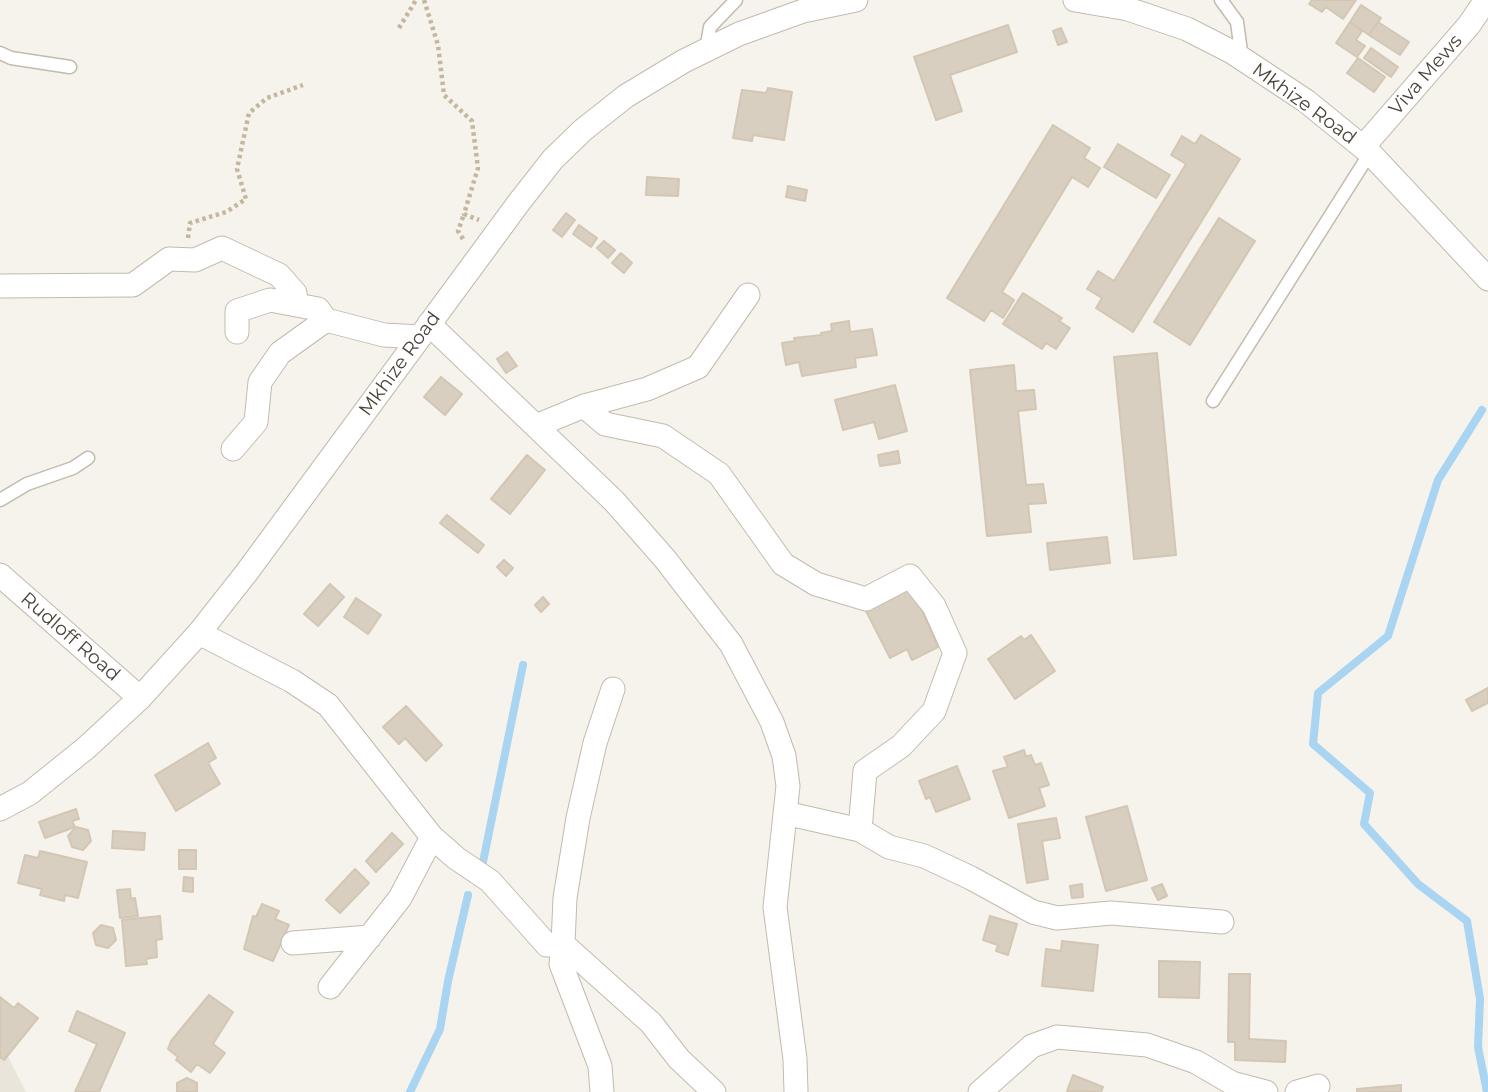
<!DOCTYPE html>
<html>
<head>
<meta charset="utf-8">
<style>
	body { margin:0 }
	canvas { display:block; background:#f6f3ec }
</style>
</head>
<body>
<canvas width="1488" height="1092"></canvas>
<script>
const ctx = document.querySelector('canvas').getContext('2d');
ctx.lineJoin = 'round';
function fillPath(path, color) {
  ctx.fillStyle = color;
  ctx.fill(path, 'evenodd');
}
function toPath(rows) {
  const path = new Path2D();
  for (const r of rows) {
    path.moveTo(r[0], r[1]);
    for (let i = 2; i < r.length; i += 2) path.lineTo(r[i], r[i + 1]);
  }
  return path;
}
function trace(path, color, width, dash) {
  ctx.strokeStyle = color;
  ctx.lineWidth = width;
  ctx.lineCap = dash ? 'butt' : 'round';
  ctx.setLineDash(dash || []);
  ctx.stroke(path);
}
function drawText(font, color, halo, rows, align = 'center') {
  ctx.font = font + ' Montserrat,sans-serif';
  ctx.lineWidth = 5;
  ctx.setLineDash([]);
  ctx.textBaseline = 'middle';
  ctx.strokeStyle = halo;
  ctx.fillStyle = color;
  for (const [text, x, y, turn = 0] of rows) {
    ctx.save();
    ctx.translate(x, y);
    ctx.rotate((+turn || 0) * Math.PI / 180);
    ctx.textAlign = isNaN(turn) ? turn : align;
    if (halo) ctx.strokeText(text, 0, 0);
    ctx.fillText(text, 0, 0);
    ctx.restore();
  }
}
const residential = toPath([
	[0,1041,26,1092,0,1092]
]);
const stream = toPath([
	[1482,410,1438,480,1388,636,1318,693,1313,744,1370,793,1364,824,1418,884,1467,921,1480,999,1478,1047,1487,1092],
	[483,862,523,665],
	[410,1092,440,1029,448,981,468,895]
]);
const building = toPath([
	[1312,0,1356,0,1343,19,1326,7,1322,12,1309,4,1312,0],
	[1361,5,1381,18,1369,35,1350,22,1361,5],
	[1350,22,1362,31,1356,40,1365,46,1357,57,1336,43,1350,22],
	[1378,22,1409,42,1400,55,1369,35,1378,22],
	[1008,25,1017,52,950,75,962,111,936,120,914,57,1008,25],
	[1061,28,1067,42,1058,45,1053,31,1061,28],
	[1371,48,1398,67,1391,77,1364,58,1371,48],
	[1358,58,1385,77,1374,92,1347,73,1358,58],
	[768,88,792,92,784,140,753,135,752,141,733,138,742,90,766,93,768,88],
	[1053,125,1090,148,1084,158,1100,168,1088,187,1072,177,1002,292,1014,300,1003,318,991,310,984,321,947,298,1053,125],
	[1201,135,1240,159,1133,332,1096,308,1102,298,1087,289,1098,271,1114,281,1186,164,1171,155,1182,136,1195,144,1201,135],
	[1118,144,1170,175,1156,198,1104,167,1118,144],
	[647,177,679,179,678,196,646,195,647,177],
	[788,186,807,190,805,201,786,197,788,186],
	[566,213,575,220,562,237,553,230,566,213],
	[1219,218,1255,241,1190,345,1154,322,1219,218],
	[579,225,597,238,591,247,573,234,579,225],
	[604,241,615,250,608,258,597,248,604,241],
	[621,253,632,263,624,273,612,263,621,253],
	[1023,293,1062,318,1059,321,1070,328,1056,349,1046,343,1042,349,1003,324,1023,293],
	[849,321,850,332,872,329,877,355,855,358,856,367,802,376,799,362,786,365,782,343,795,341,794,338,822,335,821,333,832,331,831,324,849,321],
	[507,352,517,366,506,373,497,359,507,352],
	[1157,353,1176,555,1134,559,1114,357,1157,353],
	[1014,365,1016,391,1034,390,1036,409,1018,411,1026,485,1043,484,1046,503,1028,504,1031,532,987,536,970,370,1014,365],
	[441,377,462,394,445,415,424,397,441,377],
	[895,385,907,431,879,439,874,422,843,430,835,400,895,385],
	[898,451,900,463,880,466,878,455,898,451],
	[527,455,545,470,510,514,491,499,527,455],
	[447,515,484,545,478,553,440,523,447,515],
	[1107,537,1110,563,1050,570,1047,543,1107,537],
	[504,560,513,568,506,576,497,567,504,560],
	[330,584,344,597,318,626,304,614,330,584],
	[912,587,938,647,912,660,907,649,890,658,866,611,912,587],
	[543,597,549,604,541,612,535,605,543,597],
	[356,598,381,615,368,634,344,617,356,598],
	[1031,635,1055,671,1015,699,988,659,1021,636,1024,640,1031,635],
	[1488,688,1488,703,1472,711,1466,700,1488,688],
	[406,706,442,745,426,761,405,738,399,744,383,727,406,706],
	[208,743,216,758,208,763,220,784,176,811,155,775,208,743],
	[1024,750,1026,757,1031,755,1035,765,1041,763,1049,785,1039,788,1045,806,1009,818,993,771,1008,767,1004,757,1024,750],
	[957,766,970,799,936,812,930,797,926,799,919,781,957,766],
	[1127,806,1147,880,1106,891,1086,817,1127,806],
	[76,809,79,819,72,821,75,827,45,838,39,822,76,809],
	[1056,818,1060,838,1042,841,1048,879,1027,883,1018,824,1056,818],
	[76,827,88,830,91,841,83,850,72,847,68,836,76,827],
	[113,831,145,833,144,850,112,848,113,831],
	[392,833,403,844,376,872,366,861,392,833],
	[179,850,196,850,196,869,179,869,179,850],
	[40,851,87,862,78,898,65,895,64,901,40,895,42,889,18,883,25,855,38,858,40,851],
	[355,869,369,883,340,913,326,900,355,869],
	[184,877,193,878,193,892,183,891,184,877],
	[1082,884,1083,897,1072,898,1070,886,1082,884],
	[1162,884,1167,896,1158,900,1152,888,1162,884],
	[130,889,131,899,135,898,138,916,120,918,117,890,130,889],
	[262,904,279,911,275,919,289,925,273,961,244,949,253,916,256,917,262,904],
	[160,916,162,939,156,940,157,957,146,959,147,964,126,966,122,920,160,916],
	[990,916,1017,924,1008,955,996,951,998,945,983,940,990,916],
	[101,925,113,928,116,940,108,948,96,945,93,933,101,925],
	[1062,941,1098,945,1093,991,1042,986,1046,949,1061,951,1062,941],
	[1159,961,1200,962,1199,998,1159,997,1159,961],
	[1229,974,1250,974,1249,1039,1286,1041,1285,1062,1235,1060,1235,1042,1228,1042,1229,974],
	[209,995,233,1012,213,1044,225,1053,210,1073,197,1064,191,1072,176,1060,178,1057,168,1049,171,1041,209,995],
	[0,997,14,1008,18,1003,38,1018,4,1060,0,1057,0,997],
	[77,1011,125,1033,99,1092,75,1092,97,1044,69,1031,77,1011],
	[1073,1075,1103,1087,1101,1092,1067,1091,1073,1075],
	[187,1078,197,1083,197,1092,177,1092,177,1083,187,1078],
	[1401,1085,1401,1092,1357,1092,1357,1089,1401,1085]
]);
const path = toPath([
	[424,0,438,45,444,95,472,121,478,168,464,214,479,220],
	[399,28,416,0],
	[188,238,190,223,226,212,246,199,237,169,249,113,267,98,303,85],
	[463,239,458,231,464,214]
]);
const service = toPath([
	[1221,0,1237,22,1242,59],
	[706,50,710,27,736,0],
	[0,53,11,58,70,67],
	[1213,401,1370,153],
	[0,500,27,484,73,468,88,458]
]);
const minor = toPath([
	[1075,0,1128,9,1187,29,1232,52,1306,101,1370,153,1488,279],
	[1363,147,1469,25,1486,0],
	[0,286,133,285,169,259,195,260,222,248,279,275,295,293,296,302],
	[429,324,614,501,665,559,731,644,772,722,784,756,788,786,775,907,795,1059,796,1092],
	[237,332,237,311,270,300,318,309,326,320],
	[584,406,647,389,698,367,748,295],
	[536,426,584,406,605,424,663,436,719,474,783,564,816,584,866,599,910,576,934,606,955,653,934,711,901,746,865,771,860,830],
	[233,449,256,422,260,382,280,353,326,320,384,335,420,337],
	[0,575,140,698],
	[199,633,292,681,328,705,432,837,456,858,490,881,547,945,563,944,561,964,600,1066,602,1092],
	[613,689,595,743,578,818,565,898,563,944,651,1023,679,1059,714,1092],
	[0,809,30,793,86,748,140,698,199,633,247,572,520,201,553,159,583,130,626,96,684,61,739,34,803,11,856,0],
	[785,813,860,830,889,847,924,856,971,878,1033,912,1057,918,1111,913,1222,922],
	[293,943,370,937],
	[330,987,400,898,432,837],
	[980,1092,1032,1046,1057,1037,1147,1045,1196,1062,1232,1083,1266,1092],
	[1297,1092,1318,1086]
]);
const streetNames = [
	["Viva Mews",1426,75,-49],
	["Mkhize Road",1304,104,36],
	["Mkhize Road",400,364,-54],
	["Rudloff Road",70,637,41]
];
fillPath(residential, '#eae5da');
trace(stream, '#a9d4f2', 8);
fillPath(building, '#d8cfc1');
trace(building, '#d3c7b4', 2);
trace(service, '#c2bbae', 15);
trace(minor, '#c2bbae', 25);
trace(path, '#c4b79f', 4.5, [3.5, 3.5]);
trace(service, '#fff', 12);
trace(minor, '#fff', 23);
drawText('19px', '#4b4439', '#fff', streetNames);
</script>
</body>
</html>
